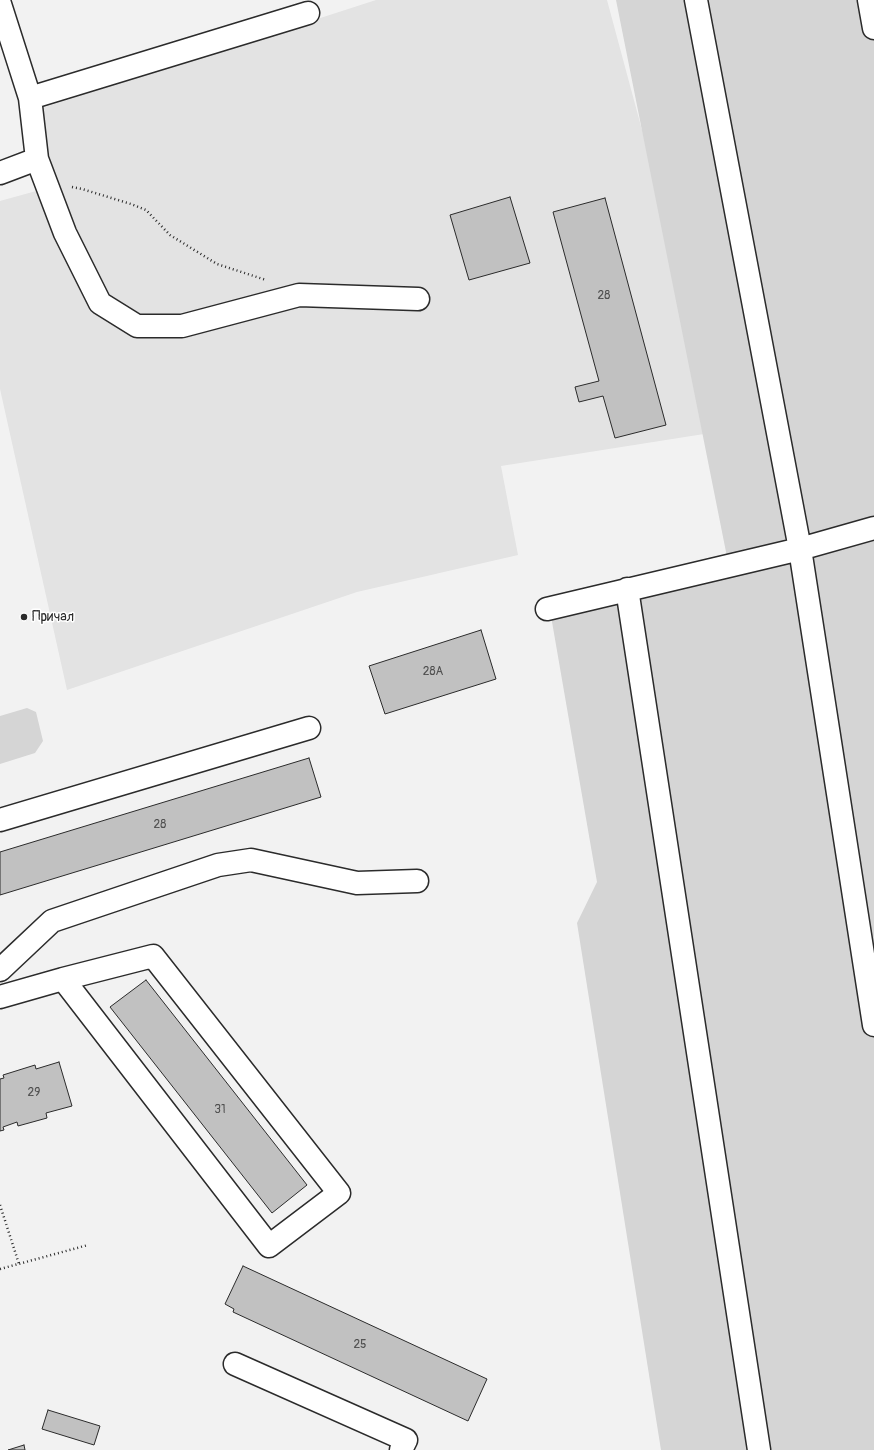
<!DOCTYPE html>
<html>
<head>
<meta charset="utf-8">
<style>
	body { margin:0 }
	canvas { display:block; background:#f2f2f2 }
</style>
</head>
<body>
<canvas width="874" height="1450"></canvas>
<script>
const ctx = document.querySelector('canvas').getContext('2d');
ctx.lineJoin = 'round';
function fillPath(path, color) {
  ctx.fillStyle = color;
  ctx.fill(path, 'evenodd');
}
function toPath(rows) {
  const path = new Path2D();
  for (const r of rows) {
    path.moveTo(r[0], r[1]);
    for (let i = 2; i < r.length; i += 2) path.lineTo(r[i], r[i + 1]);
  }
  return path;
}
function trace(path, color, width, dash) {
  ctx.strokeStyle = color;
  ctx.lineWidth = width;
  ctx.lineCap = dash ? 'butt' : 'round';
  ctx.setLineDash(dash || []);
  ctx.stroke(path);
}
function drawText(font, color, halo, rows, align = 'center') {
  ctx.font = font + ' Pangolin,sans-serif';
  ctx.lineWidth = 3;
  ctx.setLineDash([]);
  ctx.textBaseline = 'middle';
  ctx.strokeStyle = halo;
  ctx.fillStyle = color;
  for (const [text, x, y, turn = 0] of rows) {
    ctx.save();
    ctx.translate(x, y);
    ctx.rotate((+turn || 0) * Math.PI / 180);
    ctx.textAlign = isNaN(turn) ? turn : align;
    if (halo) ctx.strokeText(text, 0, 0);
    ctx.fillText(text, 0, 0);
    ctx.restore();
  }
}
const built = toPath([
	[376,0,607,0,723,431,501,466,518,555,357,592,67,690,0,389,0,201,58,185,36,110]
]);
const green = toPath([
	[616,0,874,0,874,1450,661,1450,577,923,597,882,551,616,730,572],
	[27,708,36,712,43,741,35,753,0,764,0,716]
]);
const building = toPath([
	[510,197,530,263,469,280,450,215,510,197],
	[605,198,666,425,615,438,603,396,579,402,575,387,599,381,553,212,605,198],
	[481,630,496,679,385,714,369,666,481,630],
	[309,758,321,797,0,895,0,852,309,758],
	[146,980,307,1185,272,1213,110,1007,146,980],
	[59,1062,72,1106,46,1113,47,1118,18,1126,17,1122,3,1127,4,1130,0,1131,0,1079,4,1078,3,1075,35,1065,36,1069,59,1062],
	[243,1266,487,1379,468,1421,233,1312,234,1309,225,1304,243,1266],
	[48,1410,100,1426,94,1445,42,1429,48,1410],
	[24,1445,25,1450,8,1450,24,1445]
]);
const path = toPath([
	[72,187,82,189,131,204,146,210,170,235,217,264,266,280],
	[0,1205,19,1264],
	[0,1269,88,1245]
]);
const minor = toPath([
	[696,0,800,549,874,1025],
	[869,0,874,28],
	[0,4,30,98,37,159,65,233,100,303,137,326,182,326,299,295,418,299],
	[30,98,308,13],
	[0,173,37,159],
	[627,589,759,1450],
	[547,609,800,549,874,528],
	[0,820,309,728],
	[0,970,52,921,218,865,251,860,357,883,417,881],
	[0,997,63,979,153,956,339,1193,269,1246,63,979],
	[235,1364,406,1440,401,1450]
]);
const markers = [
	[24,617,4,"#2b2b2b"]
];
const numberNames = [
	["28",604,296],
	["28А",433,672],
	["28",160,825],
	["29",34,1093],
	["31",220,1110],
	["25",360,1345]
];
const poiNames = [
	["Причал",32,617]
];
fillPath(built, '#e3e3e3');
fillPath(green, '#d5d5d5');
fillPath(building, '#c1c1c1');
trace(building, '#2b2b2b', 1);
trace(minor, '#2b2b2b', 25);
trace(path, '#2b2b2b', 2.5, [1, 3]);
trace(minor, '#fff', 22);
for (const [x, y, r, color] of markers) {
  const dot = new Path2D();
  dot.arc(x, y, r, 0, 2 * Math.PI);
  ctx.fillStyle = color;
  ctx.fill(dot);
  trace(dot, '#fff', 1.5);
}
drawText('12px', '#505050', null, numberNames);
drawText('14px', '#2b2b2b', '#fff', poiNames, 'left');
</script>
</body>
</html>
